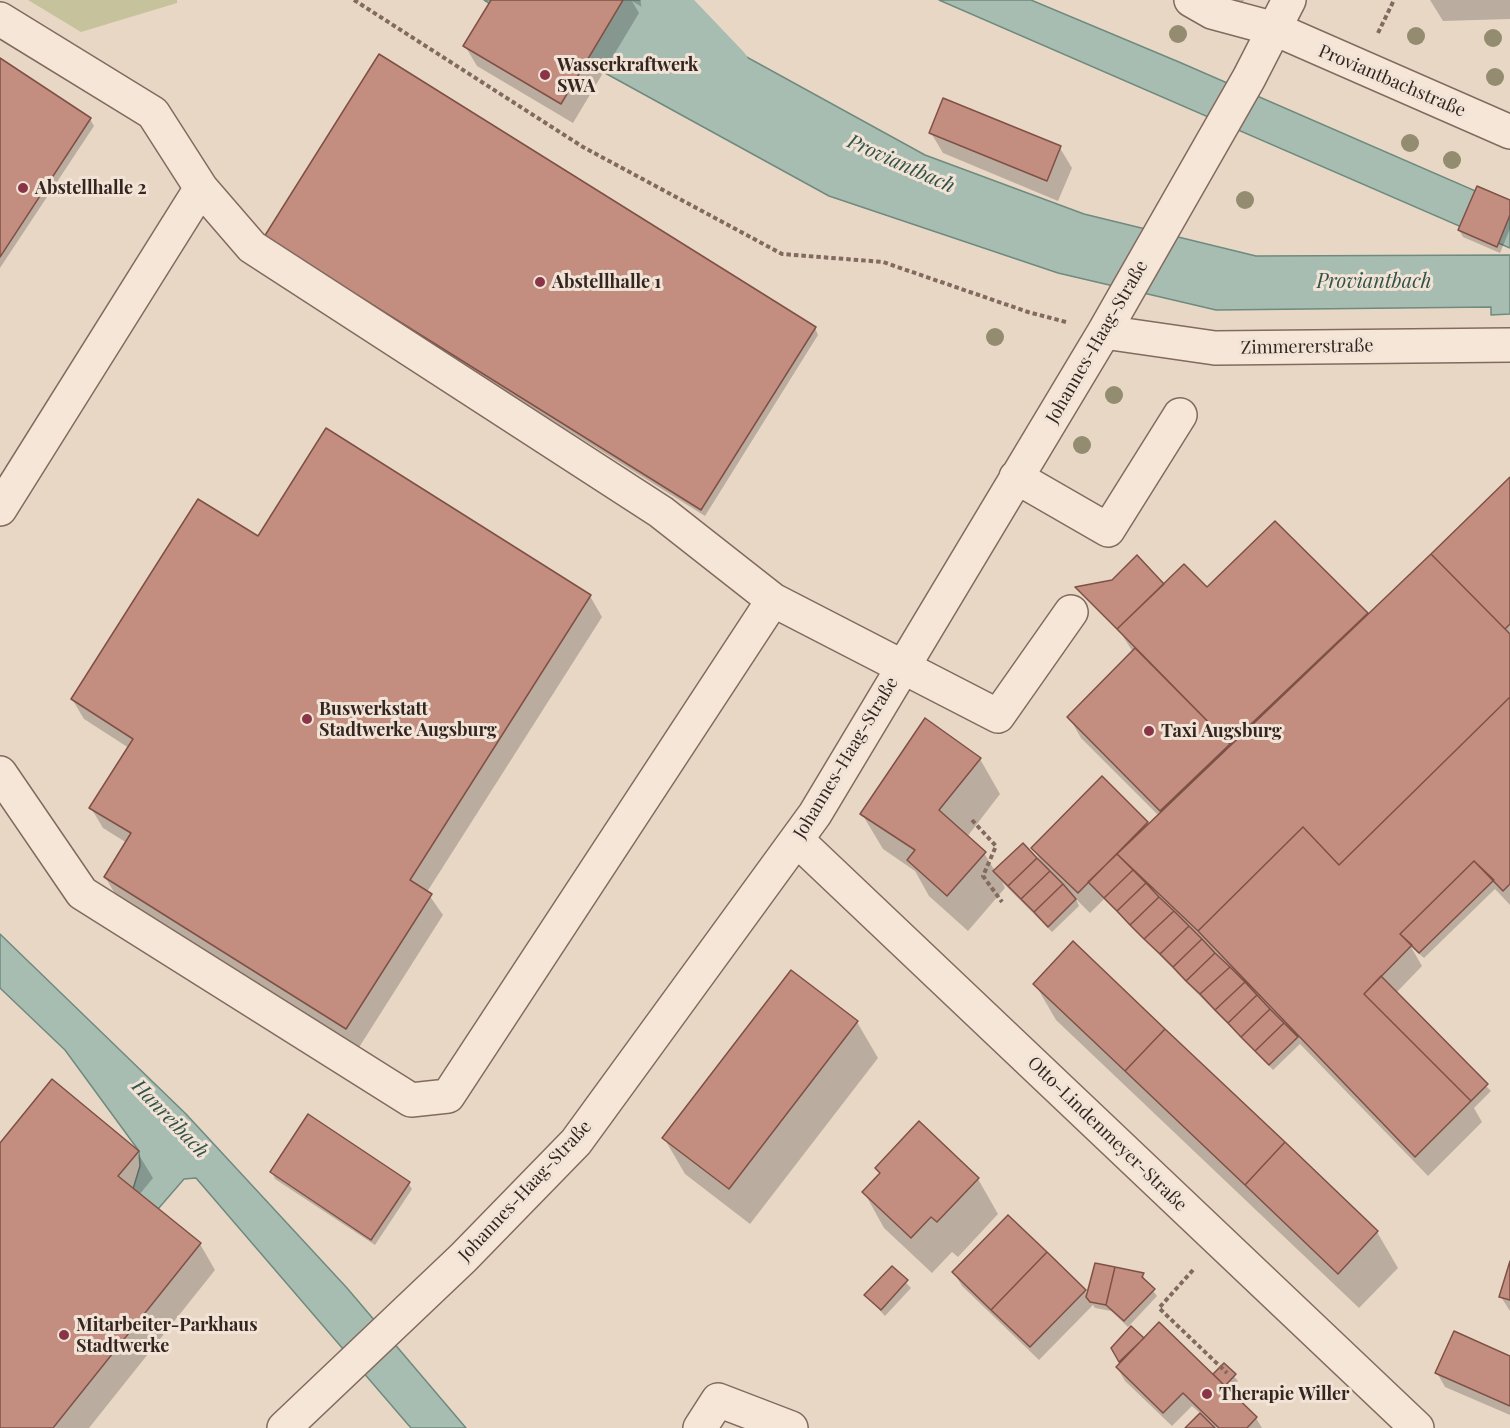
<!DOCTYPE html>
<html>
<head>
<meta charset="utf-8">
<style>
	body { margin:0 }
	canvas { display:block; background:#e9d7c6 }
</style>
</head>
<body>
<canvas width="1510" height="1428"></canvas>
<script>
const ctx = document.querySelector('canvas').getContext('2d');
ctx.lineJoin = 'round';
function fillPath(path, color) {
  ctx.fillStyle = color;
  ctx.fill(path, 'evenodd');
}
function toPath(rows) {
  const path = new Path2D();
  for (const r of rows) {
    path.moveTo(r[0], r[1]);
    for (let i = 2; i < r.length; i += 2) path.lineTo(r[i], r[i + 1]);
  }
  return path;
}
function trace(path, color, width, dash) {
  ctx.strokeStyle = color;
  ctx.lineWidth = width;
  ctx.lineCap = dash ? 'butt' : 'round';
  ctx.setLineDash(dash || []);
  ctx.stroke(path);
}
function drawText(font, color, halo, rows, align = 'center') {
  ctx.font = font + ' "Playfair Display",serif';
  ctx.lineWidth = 6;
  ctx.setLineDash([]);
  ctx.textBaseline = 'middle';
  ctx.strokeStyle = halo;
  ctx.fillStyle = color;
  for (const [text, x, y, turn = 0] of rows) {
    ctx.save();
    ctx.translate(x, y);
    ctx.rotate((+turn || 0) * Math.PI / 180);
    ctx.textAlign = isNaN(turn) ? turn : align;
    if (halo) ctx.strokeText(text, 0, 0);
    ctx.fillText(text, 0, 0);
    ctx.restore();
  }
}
const green = toPath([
	[28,0,177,0,177,3,81,32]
]);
const water = toPath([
	[484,0,643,0,925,155,1084,214,1256,256,1510,255,1510,314,1491,315,1491,307,1216,310,1058,273,829,196,605,73,484,0],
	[939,0,1031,0,1179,62,1510,206,1510,248,939,0],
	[0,934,186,1114,347,1288,466,1428,411,1428,196,1178,184,1179,158,1209,133,1189,140,1166,139,1151,65,1050,0,988,0,934]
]);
const shadow = toPath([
	[493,0,665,0,655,15,632,1,639,13,573,123,477,66,465,46],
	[1230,0,1244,0,1241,6],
	[1430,0,1510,0,1510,19,1443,21],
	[0,60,90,119,94,126,0,268],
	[931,133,1060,148,1072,168,1058,201,943,153],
	[1510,202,1510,229,1500,253,1463,237,1459,230],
	[269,243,815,328,818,335,705,516],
	[1510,478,1510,905,1495,889,1424,958,1411,947,1422,966,1396,993,1491,1091,1474,1108,1482,1122,1428,1176,1300,1044,1273,1070,1104,899,1090,913,1076,899,1079,906,1052,932,1002,882,1005,888,968,931,929,896,915,871,883,849,862,814,980,759,1000,794,967,837,984,853,995,871,1041,862,1033,848,1102,778,1148,825,1158,815,1081,738,1069,717,1133,652,1122,635,1078,589,1164,586,1207,589,1275,523,1368,615],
	[258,538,590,596,602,617,427,892,443,915,358,1049,117,897,105,877,127,843,103,828,91,808,129,748,84,719,72,699],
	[1073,943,1377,1232,1398,1268,1359,1308,1056,1020,1035,984],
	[791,972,857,1022,878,1058,750,1224,685,1174,664,1138],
	[0,1145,137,1152,153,1178,139,1195,200,1244,215,1270,89,1428,0,1428],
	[877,1168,978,1179,998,1214,958,1257,952,1252,932,1273,884,1228,864,1192,880,1174],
	[272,1172,408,1183,412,1189,375,1245,275,1179],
	[1510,1266,1510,1311,1501,1297],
	[892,1268,911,1288,885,1316,866,1296],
	[954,1273,1085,1291,1088,1297,1143,1275,1146,1282,1157,1296,1128,1327,1111,1311,1095,1308,1093,1305,1039,1360,962,1286],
	[1144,1340,1213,1377,1224,1365,1238,1381,1229,1392,1256,1418,1262,1428,1187,1428,1201,1414,1192,1406,1172,1426,1125,1381,1117,1367,1121,1363,1113,1348],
	[1510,1358,1510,1415,1445,1387,1437,1373]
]);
const canal = toPath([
	[663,0,727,67]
]);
const building = toPath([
	[491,0,623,0,561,104,463,46,491,0],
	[379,54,816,327,701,510,264,237,379,54],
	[0,58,91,118,0,257,0,58],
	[943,98,1061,146,1047,181,929,133,943,98],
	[1477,186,1510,200,1510,215,1497,247,1458,230,1477,186],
	[326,428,591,595,410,880,432,894,346,1029,104,877,131,833,89,808,133,739,71,699,198,499,258,536,326,428],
	[1510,477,1510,624,1505,629,1431,554,1510,477],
	[1275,521,1368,613,1230,744,1117,629,1184,564,1207,587,1275,521],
	[1431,554,1510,634,1510,697,1339,865,1303,827,1198,931,1117,854,1431,554],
	[1137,555,1164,584,1117,629,1075,587,1112,580,1137,555],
	[1135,648,1230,744,1160,811,1067,717,1135,648],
	[1510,697,1510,884,1503,891,1474,861,1400,934,1412,945,1364,994,1471,1101,1415,1157,1198,931,1303,827,1339,865,1510,697],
	[925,718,981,758,939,810,986,852,947,896,907,860,915,850,860,814,925,718],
	[1102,776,1148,822,1078,893,1031,848,1102,776],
	[1023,843,1037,858,1008,886,993,871,1023,843],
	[1117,854,1133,870,1104,898,1088,882,1117,854],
	[1037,858,1050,871,1021,899,1008,886,1037,858],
	[1474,861,1494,880,1419,953,1400,934,1474,861],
	[1133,870,1146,883,1117,911,1104,898,1133,870],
	[1050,871,1063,884,1034,912,1021,899,1050,871],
	[1146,883,1159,897,1130,925,1117,911,1146,883],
	[1063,884,1076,899,1048,927,1034,912,1063,884],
	[1159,897,1174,911,1144,939,1130,925,1159,897],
	[1174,911,1189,926,1160,954,1144,939,1174,911],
	[1189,926,1202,939,1173,967,1160,954,1189,926],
	[1202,939,1215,953,1186,981,1173,967,1202,939],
	[1073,941,1165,1029,1125,1071,1033,984,1073,941],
	[1215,953,1230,967,1200,994,1186,981,1215,953],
	[1230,967,1245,982,1215,1010,1200,994,1230,967],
	[791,970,858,1021,729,1189,662,1138,791,970],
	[1381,976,1488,1084,1471,1101,1364,994,1381,976],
	[1245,982,1257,995,1228,1023,1215,1010,1245,982],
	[1257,995,1270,1009,1241,1037,1228,1023,1257,995],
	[1270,1009,1284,1023,1255,1051,1241,1037,1270,1009],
	[1284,1023,1298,1037,1269,1065,1255,1051,1284,1023],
	[1165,1029,1285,1142,1245,1185,1125,1071,1165,1029],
	[52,1079,139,1151,118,1176,201,1243,53,1428,0,1428,0,1143,52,1079],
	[308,1114,410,1182,371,1240,270,1172,308,1114],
	[919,1121,979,1178,937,1222,931,1217,911,1238,862,1192,880,1173,875,1168,919,1121],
	[1285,1142,1378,1231,1338,1274,1245,1185,1285,1142],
	[1008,1215,1047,1252,991,1310,952,1272,1008,1215],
	[1047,1252,1086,1290,1030,1347,991,1310,1047,1252],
	[1510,1261,1510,1300,1499,1297,1510,1261],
	[1095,1263,1115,1267,1106,1305,1090,1302,1086,1297,1095,1263],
	[892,1266,908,1280,881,1310,864,1295,892,1266],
	[1115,1267,1144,1273,1142,1277,1155,1289,1124,1321,1106,1305,1115,1267],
	[1159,1322,1257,1417,1247,1428,1219,1428,1183,1393,1163,1413,1116,1367,1159,1322],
	[1131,1326,1144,1338,1119,1362,1111,1348,1131,1326],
	[1454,1331,1510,1356,1510,1406,1435,1373,1454,1331],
	[1224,1363,1236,1374,1225,1386,1213,1374,1224,1363],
	[1200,1413,1215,1428,1185,1428,1200,1413]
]);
const path = toPath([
	[354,0,583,147,782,254,883,262,1028,312,1066,322],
	[1378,33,1394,0],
	[972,820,996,846,983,876,1002,902],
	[1193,1270,1159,1308,1227,1373]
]);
const minor = toPath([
	[1191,0,1212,12,1275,29,1510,132],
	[0,19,153,113,201,188,0,509],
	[201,188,252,247,661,512,773,600,998,716,1071,612],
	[1104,332,1215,348,1510,345],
	[1016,477,1108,530,1180,415],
	[0,773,82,893,411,1100,448,1096,773,600],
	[797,840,1417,1428],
	[284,1428,463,1258,576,1142,815,814,1104,332,1249,78,1289,0],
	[700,1428,718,1400,791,1428]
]);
const trees = [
	[1178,34],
	[1416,36],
	[1493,38],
	[1495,77],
	[1410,143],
	[1452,160],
	[1245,200],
	[995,337],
	[1114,395],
	[1082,445]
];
const markers = [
	[545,75,6,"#8a3547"],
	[23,188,6,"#8a3547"],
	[540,282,6,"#8a3547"],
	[307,719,6,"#8a3547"],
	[1149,731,6,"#8a3547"],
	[64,1335,6,"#8a3547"],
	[1207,1394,6,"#8a3547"]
];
const poiNames = [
	["Wasserkraftwerk",557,65],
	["SWA",557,86],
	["Abstellhalle 2",35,188],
	["Abstellhalle 1",552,282],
	["Buswerkstatt",319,709],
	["Stadtwerke Augsburg",319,730],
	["Taxi Augsburg",1161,731],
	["Mitarbeiter-Parkhaus",76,1325],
	["Stadtwerke",76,1346],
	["Therapie Willer",1219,1394]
];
const streetNames = [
	["Proviantbachstraße",1392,81,23],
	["Johannes-Haag-Straße",1097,342,-60],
	["Zimmererstraße",1307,347,-1],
	["Johannes-Haag-Straße",846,758,-59],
	["Otto-Lindenmeyer-Straße",1107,1134,44],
	["Johannes-Haag-Straße",525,1191,-47]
];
const waterNames = [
	["Proviantbach",901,164,24],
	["Proviantbach",1374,282],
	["Hanreibach",170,1119,46]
];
fillPath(green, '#c6c29b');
fillPath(water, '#a7bdb2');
trace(water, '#6f8a7e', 1.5);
fillPath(shadow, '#0003');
trace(canal, '#a7bdb2', 45);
fillPath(building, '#c38e80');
trace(building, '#7f5146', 1.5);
trace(minor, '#826a5e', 36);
trace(path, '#826a5e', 4, [4.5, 3]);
trace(minor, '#f5e6d8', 33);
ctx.fillStyle = '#938c70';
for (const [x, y] of trees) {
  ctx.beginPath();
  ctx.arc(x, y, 9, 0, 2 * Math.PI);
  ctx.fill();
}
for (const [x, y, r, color] of markers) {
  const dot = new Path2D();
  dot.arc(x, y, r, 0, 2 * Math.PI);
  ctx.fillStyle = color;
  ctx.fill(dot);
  trace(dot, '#f1e3d5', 2);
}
drawText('bold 18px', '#342520', '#f1e3d5', poiNames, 'left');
drawText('18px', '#342520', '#f1e3d5', streetNames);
drawText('italic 20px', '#315249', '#f1e3d5', waterNames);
</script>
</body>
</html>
